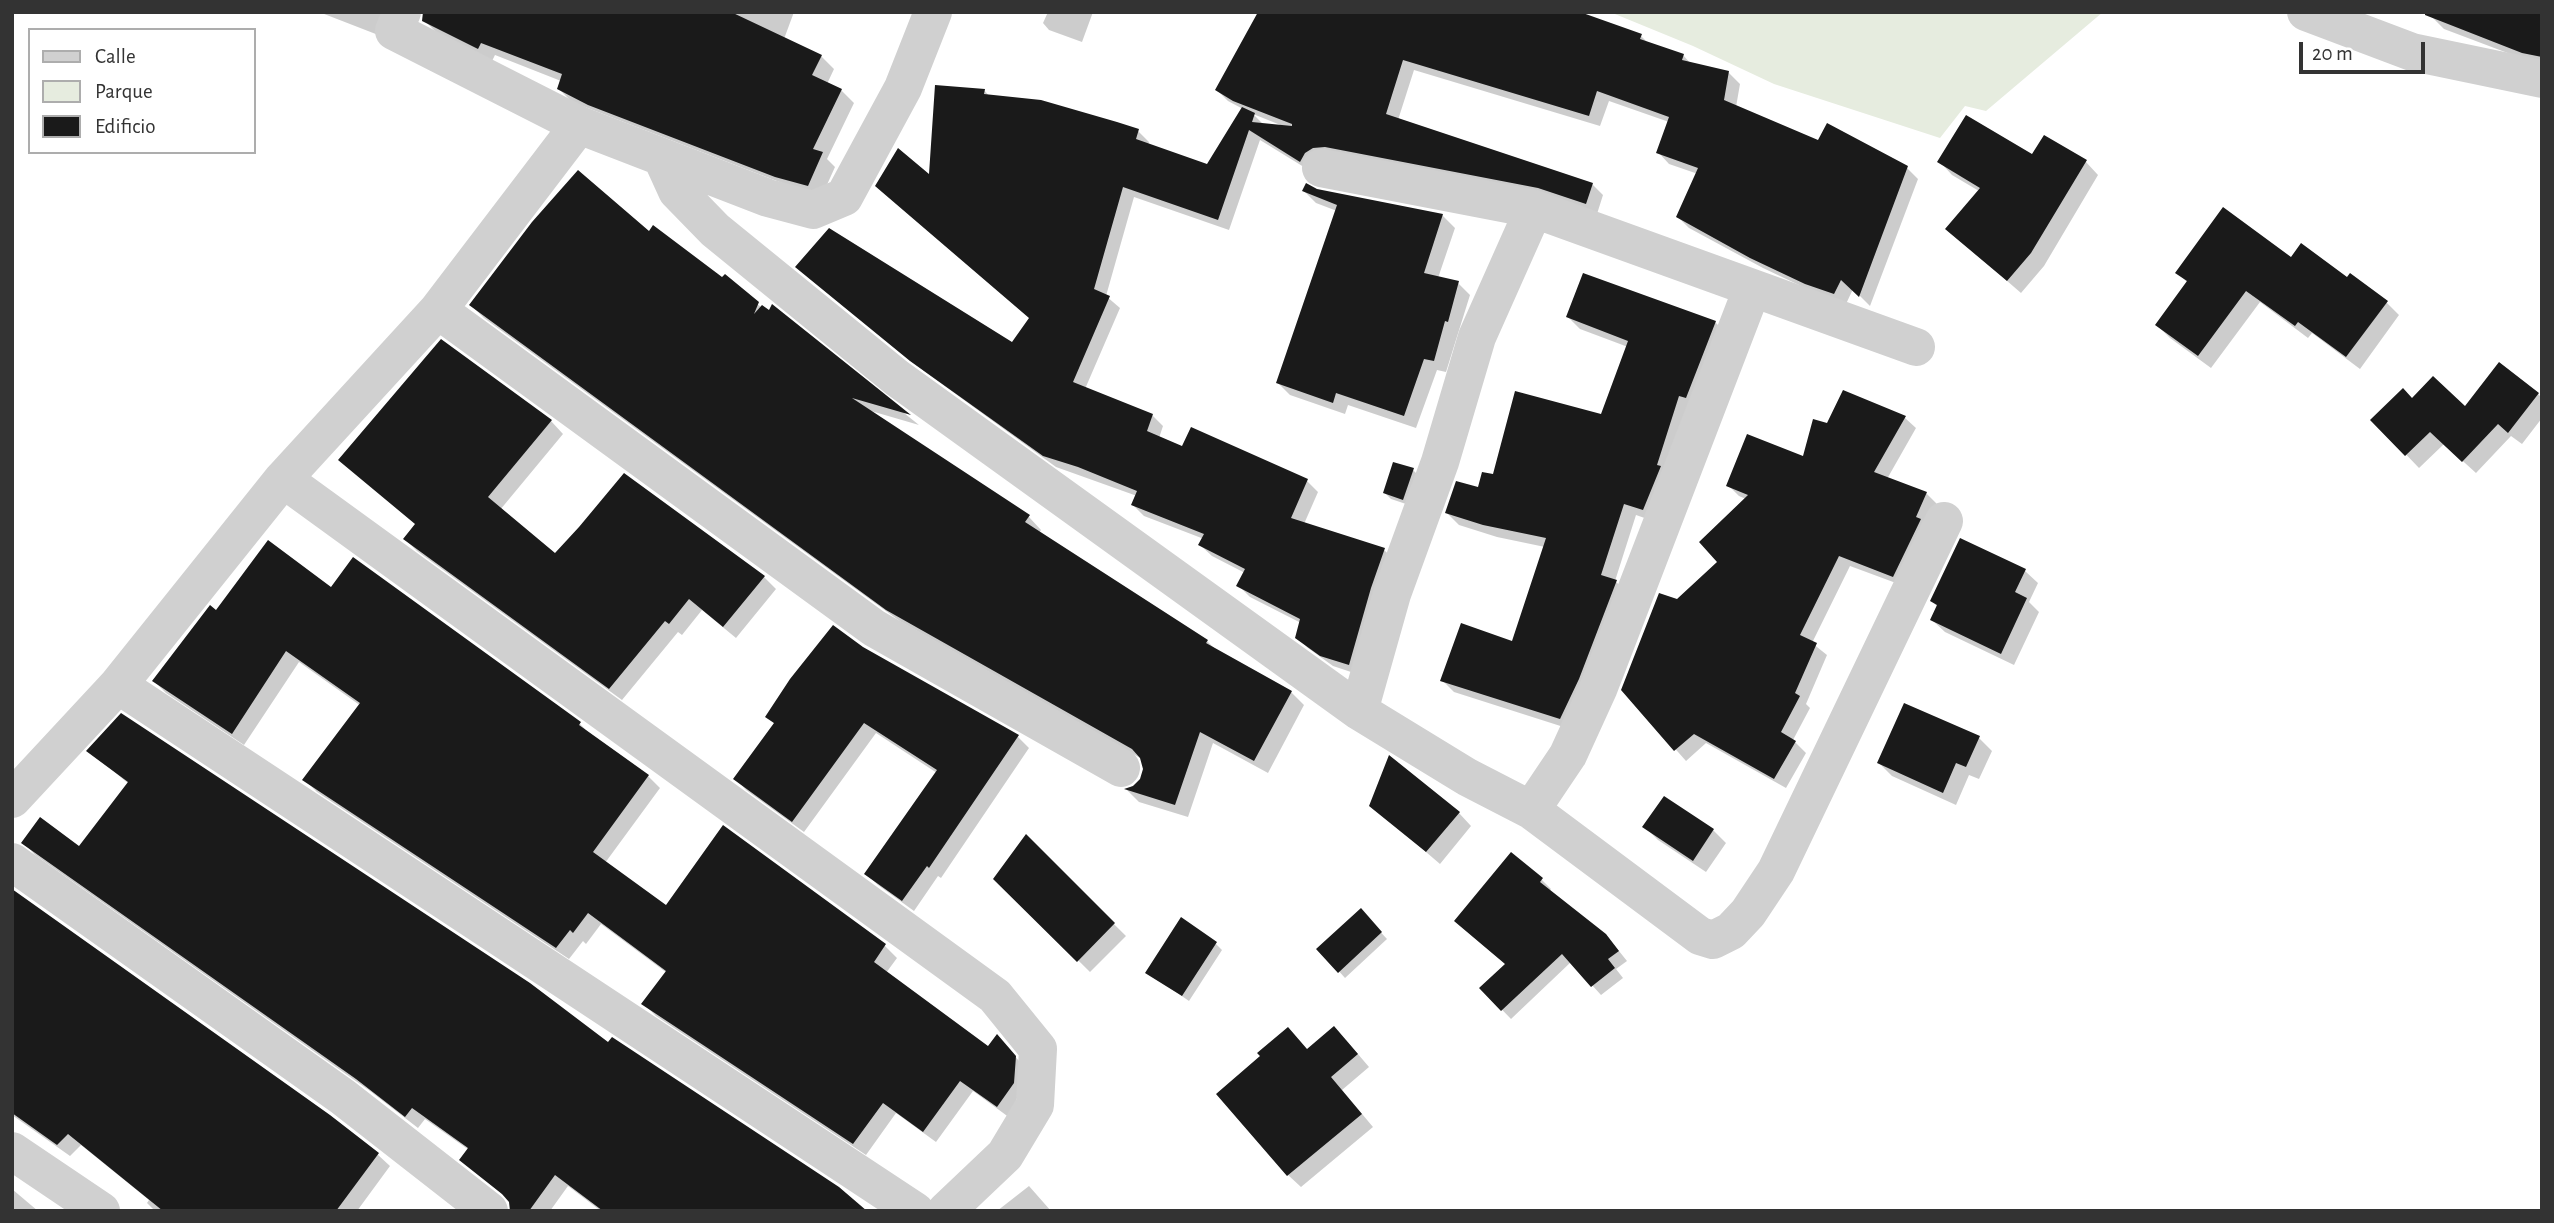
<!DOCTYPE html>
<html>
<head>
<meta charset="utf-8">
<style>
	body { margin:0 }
	#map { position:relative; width:2554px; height:1223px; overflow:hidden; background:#fff; font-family:"Alegreya Sans",sans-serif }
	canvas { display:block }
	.frame { position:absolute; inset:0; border:14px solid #333; pointer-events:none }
	.legend { position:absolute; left:28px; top:28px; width:228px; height:126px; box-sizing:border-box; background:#fff; border:2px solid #adadad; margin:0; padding:9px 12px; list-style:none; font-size:21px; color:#333 }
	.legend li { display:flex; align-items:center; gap:14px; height:35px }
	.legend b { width:35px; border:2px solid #adadad }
	.scale { position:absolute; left:2299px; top:42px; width:126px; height:32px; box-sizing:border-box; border:4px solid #333; border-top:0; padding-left:9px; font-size:21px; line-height:24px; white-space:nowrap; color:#333; -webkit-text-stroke:5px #fff; paint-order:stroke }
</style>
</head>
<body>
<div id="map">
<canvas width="2554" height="1223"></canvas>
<div class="frame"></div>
<ul class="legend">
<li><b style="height:9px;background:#d0d0d0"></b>Calle</li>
<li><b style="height:19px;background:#e6ecdf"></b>Parque</li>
<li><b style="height:19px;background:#1a1a1a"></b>Edificio</li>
</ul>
<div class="scale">20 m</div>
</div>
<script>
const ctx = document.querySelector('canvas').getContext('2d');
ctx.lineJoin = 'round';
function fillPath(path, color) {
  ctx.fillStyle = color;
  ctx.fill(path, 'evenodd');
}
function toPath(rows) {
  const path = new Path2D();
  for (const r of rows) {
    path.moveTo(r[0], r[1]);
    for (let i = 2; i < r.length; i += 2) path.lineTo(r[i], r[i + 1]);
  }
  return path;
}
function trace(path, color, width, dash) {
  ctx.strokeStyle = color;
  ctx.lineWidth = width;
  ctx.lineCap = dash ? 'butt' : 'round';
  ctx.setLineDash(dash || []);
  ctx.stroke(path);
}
const green = toPath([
	[1610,12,2103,12,1986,111,1965,106,1940,138,1774,84,1693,46]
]);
const shadow = toPath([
	[319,12,398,12,386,38],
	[425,12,794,12,784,39,821,56,834,69,827,84,841,90,854,103,827,159,835,167,821,198,572,102,559,89,561,81,495,55,492,61,437,33,424,20],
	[1048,12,1093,12,1082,42,1049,30,1043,23],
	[2542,12,2542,66,2444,29,2431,16],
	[1253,28,1641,36,1649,44,1683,55,1691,64,1728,72,1740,84,1736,107,1818,143,1907,168,1918,179,1870,306,1853,289,1846,304,1818,294,1763,268,1689,228,1678,217,1698,174,1669,164,1658,152,1669,122,1609,101,1600,126,1414,70,1398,120,1592,184,1603,195,1597,214,1312,172,1260,140,1229,230,1134,197,1106,296,1120,308,1085,389,1152,415,1163,426,1159,438,1183,448,1192,430,1307,481,1318,492,1304,524,1384,550,1396,561,1360,675,1333,666,1308,648,1297,637,1301,623,1250,597,1239,586,1245,573,1212,556,1200,545,1204,539,1144,516,1133,505,1137,496,1056,467,924,371,809,278,1012,344,1031,319,930,178,984,90,990,97,1138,131,1149,142,1148,145,1208,166,1243,109,1228,101,1217,90],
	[1253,114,1283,126,1264,125],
	[2033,156,2086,162,2098,175,2044,266,2021,293,1947,229,1979,191,1952,175,1940,162],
	[1304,191,1316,191,1442,215,1455,228,1438,278,1458,283,1470,295,1446,372,1437,370,1416,428,1348,405,1345,414,1290,395,1278,383,1337,211,1316,203],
	[649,234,769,312,772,307,919,425,871,411,1029,517,1041,530,1039,533,1207,641,1217,651,1291,692,1304,705,1268,773,1213,743,1188,817,1139,802,1127,790,1141,780,1145,769,1142,759,901,622,484,318,471,305],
	[2292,259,2347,279,2386,302,2399,315,2360,369,2312,333,2308,338,2260,302,2211,368,2170,338,2157,325,2188,283,2178,273],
	[1568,317,1715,322,1728,335,1656,522,1636,515,1615,581,1628,593,1573,730,1454,692,1442,680,1513,644,1545,547,1497,537,1459,525,1447,513,1480,490,1494,476,1602,416,1628,347,1580,329],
	[2538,394,2542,398,2542,418,2522,444,2511,436,2476,473,2444,444,2419,468,2373,420,2413,400,2465,409],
	[1905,418,1916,428,1887,479,1926,493,1937,504,1904,586,1850,566,1812,643,1827,655,1806,704,1810,708,1793,740,1806,753,1786,788,1706,743,1686,761,1623,690,1677,601,1720,562,1746,499,1739,496,1728,485,1805,459,1828,425],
	[551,421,563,434,500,510,555,555,764,577,776,589,736,638,702,610,682,635,678,632,622,700,417,551,405,539],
	[1394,464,1413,470,1419,476,1409,505,1391,499,1385,493],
	[2025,571,2038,583,2029,602,2039,612,2014,665,1945,632,1932,620,1938,607,1932,601],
	[332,589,580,724,593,737,648,776,660,788,605,863,667,907,723,828,885,946,897,958,886,973,989,1048,997,1036,1027,1070,1010,1118,973,1091,936,1142,896,1113,866,1155,656,1016,644,1004,667,973,601,924,586,944,583,941,569,959,317,792,305,780,361,706,299,662,244,745,166,693,154,681,217,612],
	[862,648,1018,737,1029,748,941,878,938,876,914,911,878,885,866,874,937,773,876,733,804,832,746,790,735,778,775,724,767,717],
	[1979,738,1992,751,1979,779,1969,775,1956,805,1892,776,1879,763],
	[89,751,609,1044,864,1211,601,1211,568,1186,550,1211,511,1211,509,1200,462,1160,469,1150,425,1119,418,1128,370,1091,35,855,23,842,80,849,129,784],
	[1665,798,1713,830,1726,843,1706,872,1658,840,1645,827],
	[1371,805,1459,813,1471,826,1440,864],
	[1026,837,1126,936,1090,972,996,879],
	[1511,854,1542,880,1551,889,1549,892,1615,946,1627,961,1616,969,1623,978,1601,995,1571,962,1511,1019,1481,988,1507,965],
	[12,890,377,1154,390,1166,357,1211,155,1211,147,1203,149,1200,81,1145,70,1156,12,1115],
	[1361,911,1387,939,1345,978,1319,949],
	[1216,944,1222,950,1189,1001,1147,972],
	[1346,1040,1369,1067,1342,1090,1373,1127,1301,1187,1288,1175,1262,1056,1308,1050],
	[1029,1186,1051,1211,997,1211],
	[12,1189,38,1211,12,1211]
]);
const building = toPath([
	[423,12,731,12,822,55,812,75,842,89,813,149,823,152,808,186,775,177,588,105,557,89,562,74,481,43,478,49,422,21],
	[1258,12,1580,12,1642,34,1640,39,1684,54,1682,60,1729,71,1724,100,1818,140,1827,123,1908,166,1859,297,1841,280,1834,294,1805,284,1750,258,1676,217,1698,168,1656,153,1669,117,1597,91,1589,116,1403,60,1386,114,1593,183,1586,204,1538,188,1325,147,1313,148,1305,153,1300,162,1249,130,1218,220,1123,187,1094,289,1110,296,1073,382,1153,414,1147,431,1182,446,1191,427,1308,479,1291,518,1385,548,1371,588,1349,665,1320,656,1295,638,1300,619,1236,586,1245,569,1198,545,1204,534,1131,505,1137,491,1078,467,1043,456,910,361,795,267,829,228,1012,342,1029,318,875,186,898,148,929,174,935,85,985,89,984,94,1041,100,1117,122,1139,129,1136,139,1207,164,1242,107,1255,113,1252,122,1292,126,1292,124,1233,101,1215,90],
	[2425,12,2542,12,2542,57,2522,53,2425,15],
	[1966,115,2032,154,2044,135,2087,160,2031,253,2007,281,1945,229,1980,188,1937,162],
	[578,170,649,231,653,225,722,277,725,274,759,302,754,314,762,305,769,310,772,304,911,415,852,398,1030,515,1025,522,1208,640,1206,643,1292,691,1254,761,1200,732,1175,805,1124,789,1133,786,1140,779,1143,769,1140,758,1132,749,886,610,469,305,532,222],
	[1306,183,1317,189,1443,214,1424,273,1459,281,1448,322,1445,321,1434,361,1424,359,1404,416,1336,393,1333,403,1276,383,1337,205,1302,191],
	[2223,207,2291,257,2301,243,2347,277,2350,273,2388,301,2346,357,2298,322,2295,326,2246,291,2198,356,2155,325,2187,281,2175,273],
	[1583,273,1716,321,1686,398,1679,396,1657,465,1661,466,1643,510,1624,504,1601,575,1617,580,1579,679,1560,719,1440,681,1461,623,1512,641,1546,538,1483,525,1445,513,1456,481,1478,487,1482,472,1493,474,1515,391,1601,414,1628,341,1566,317],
	[441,339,552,420,488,497,555,553,579,527,624,473,765,576,723,627,689,599,669,624,665,621,609,689,403,539,415,524,338,460],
	[2499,362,2539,393,2508,433,2498,424,2462,462,2430,432,2405,456,2370,420,2403,388,2412,398,2433,376,2465,406],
	[1843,390,1906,416,1874,472,1927,492,1916,517,1921,519,1893,577,1839,556,1800,635,1817,643,1795,693,1800,696,1781,732,1796,741,1774,779,1694,734,1674,751,1621,690,1659,593,1677,599,1717,562,1699,542,1748,495,1726,486,1747,434,1803,456,1813,419,1827,423],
	[1393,462,1414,468,1403,500,1383,493],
	[1960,538,2026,569,2015,592,2027,598,2001,654,1930,620,1937,605,1930,601],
	[268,540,331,587,353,557,581,722,579,725,649,775,593,852,666,905,723,825,886,944,874,962,988,1046,997,1034,1016,1056,1014,1083,997,1107,960,1081,923,1132,883,1103,853,1144,641,1004,666,971,588,913,573,933,570,930,556,948,302,780,360,703,286,651,232,734,152,681,210,605,216,610],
	[833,625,863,647,1019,735,929,868,927,866,902,901,864,874,937,770,864,723,792,822,733,779,774,723,765,717,790,679],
	[1904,703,1980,736,1966,767,1956,763,1943,793,1877,763],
	[121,713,530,983,608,1042,612,1037,839,1187,867,1211,603,1211,555,1175,529,1211,510,1211,509,1202,502,1194,459,1160,468,1148,412,1108,405,1117,356,1079,21,843,40,817,79,846,128,782,86,751],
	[1389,755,1460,812,1426,852,1369,806],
	[1664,796,1714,829,1693,861,1642,827],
	[1026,834,1115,923,1077,962,993,879],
	[1511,852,1543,878,1540,882,1606,934,1619,951,1608,959,1615,968,1591,987,1562,954,1501,1011,1479,988,1505,964,1454,921],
	[12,889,330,1115,379,1153,336,1211,163,1211,68,1134,57,1145,12,1113],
	[1361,908,1382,932,1338,973,1316,949],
	[1181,917,1217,942,1182,996,1145,973],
	[1334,1026,1358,1054,1331,1077,1362,1114,1287,1176,1216,1094,1260,1056,1257,1053,1288,1027,1307,1049]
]);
const minor = toPath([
	[402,12,394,31,579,125,768,198,813,210,844,197,903,88,933,12],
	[2306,12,2412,52,2542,79],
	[662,158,677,191,715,230,897,378,1359,711,1467,777,1531,810,1700,936,1713,940,1731,931,1748,913,1776,871,1944,521],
	[1321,168,1534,209,1916,347],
	[438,310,874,628,1121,768],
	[283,479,995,996,1038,1049,1035,1105,1005,1155,946,1211],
	[118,685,915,1211],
	[1359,711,1392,594,1440,462,1477,337,1534,209],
	[12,799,118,685,283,479,438,310,579,125],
	[1531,810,1568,755,1599,687,1752,289],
	[12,862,343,1097,489,1211],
	[12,1151,101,1211]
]);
fillPath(green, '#e6ecdf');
fillPath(shadow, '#0003');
fillPath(building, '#1a1a1a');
trace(minor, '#d0d0d0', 38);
</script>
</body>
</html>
